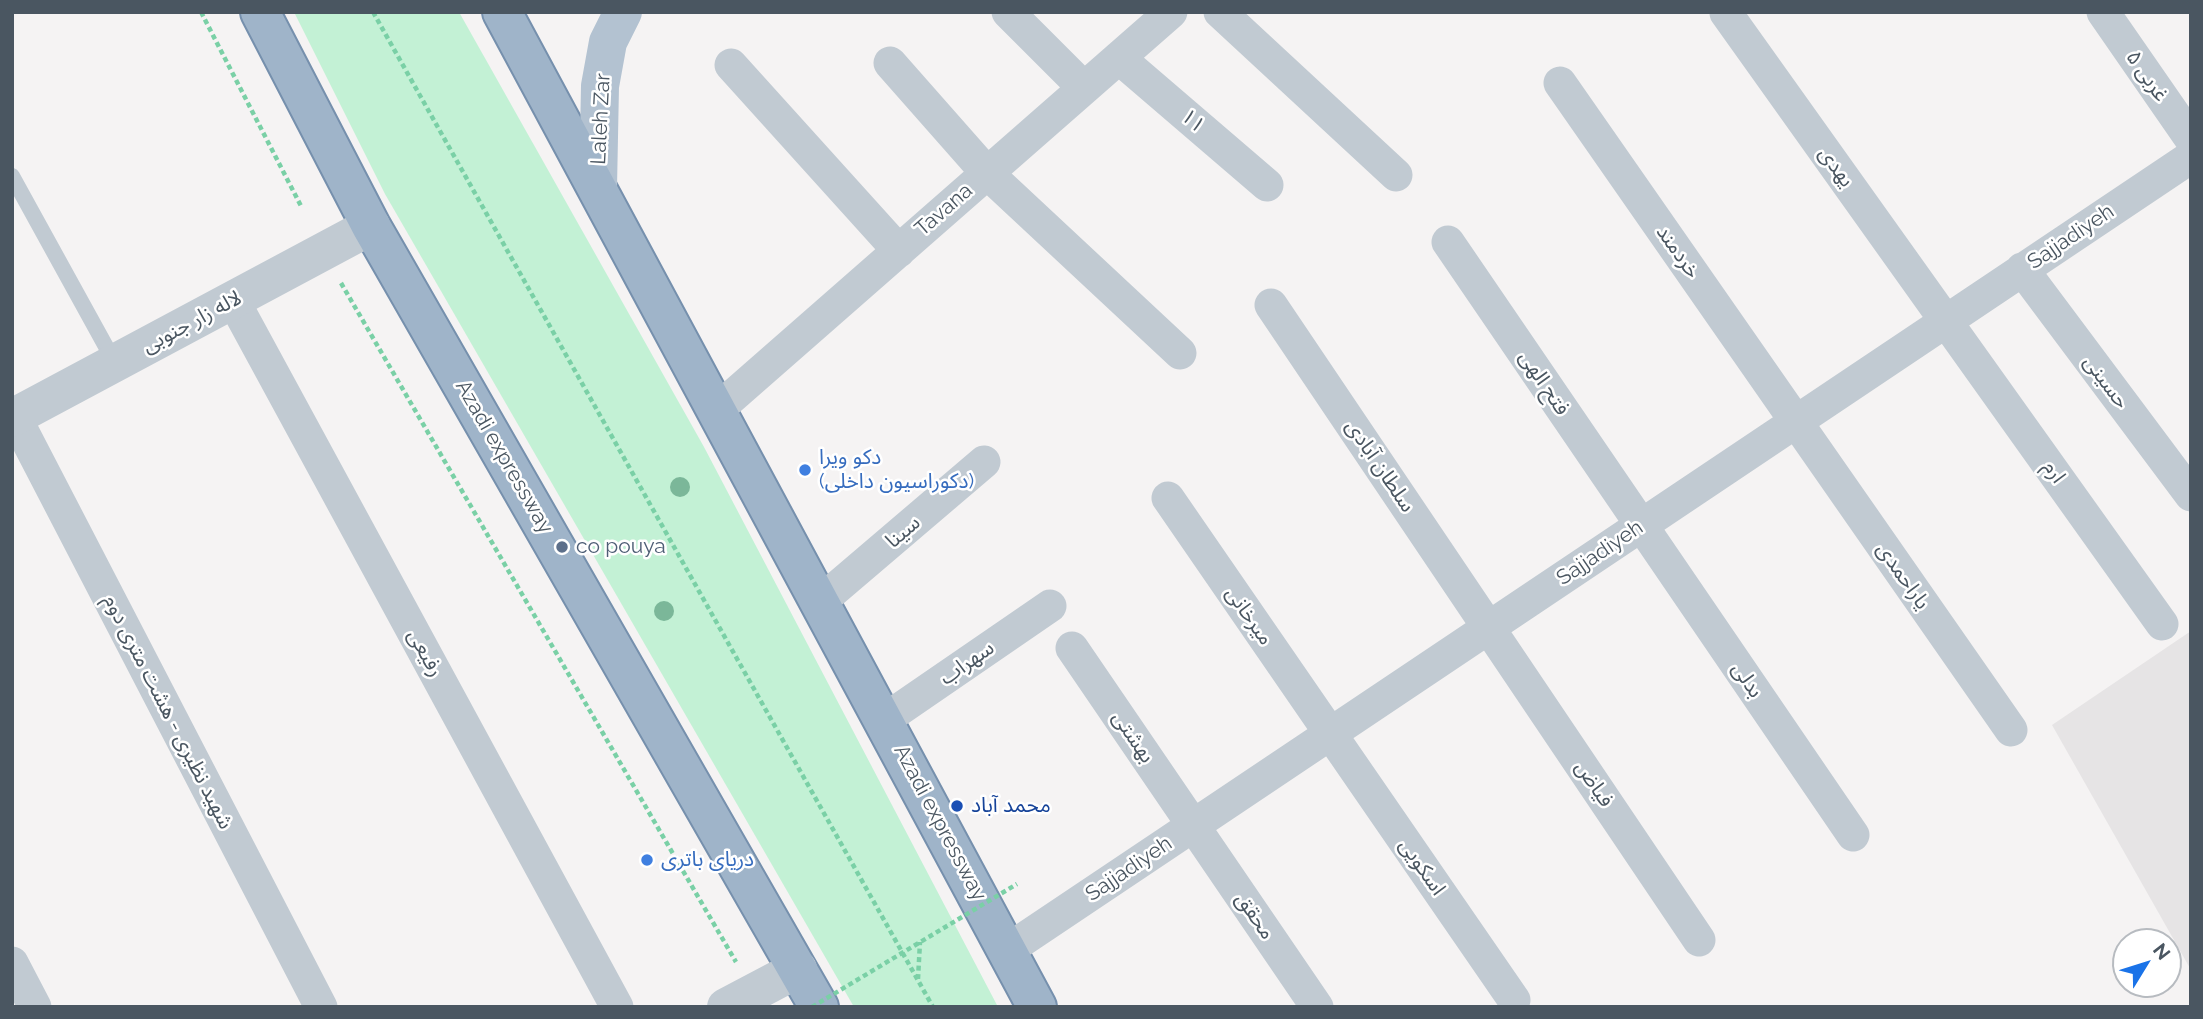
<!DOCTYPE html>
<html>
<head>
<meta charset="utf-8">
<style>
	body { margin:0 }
	#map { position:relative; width:2203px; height:1019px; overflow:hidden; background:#f5f3f3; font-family:Raleway,sans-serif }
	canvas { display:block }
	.frame { position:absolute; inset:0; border:14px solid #4a5661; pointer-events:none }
	.north { position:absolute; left:2112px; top:928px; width:70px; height:70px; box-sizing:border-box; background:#fff; border:2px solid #b7bbc0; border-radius:50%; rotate:52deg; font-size:19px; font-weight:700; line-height:28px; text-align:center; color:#4a5661 }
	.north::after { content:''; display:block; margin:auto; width:24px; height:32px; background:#1a73e8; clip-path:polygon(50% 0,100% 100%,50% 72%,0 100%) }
</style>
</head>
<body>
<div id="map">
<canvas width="2203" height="1019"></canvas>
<div class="frame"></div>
<div class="north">N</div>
</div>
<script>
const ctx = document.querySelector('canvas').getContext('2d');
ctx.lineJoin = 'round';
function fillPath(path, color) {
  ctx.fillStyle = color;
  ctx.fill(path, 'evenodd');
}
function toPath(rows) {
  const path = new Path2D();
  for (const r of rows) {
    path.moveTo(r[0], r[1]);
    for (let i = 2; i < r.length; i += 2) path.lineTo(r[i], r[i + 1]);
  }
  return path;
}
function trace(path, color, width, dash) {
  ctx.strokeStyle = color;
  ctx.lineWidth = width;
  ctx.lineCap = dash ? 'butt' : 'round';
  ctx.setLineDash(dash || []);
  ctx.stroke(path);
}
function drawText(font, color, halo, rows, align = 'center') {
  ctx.font = font + ' Raleway,"Noto Sans Arabic",sans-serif';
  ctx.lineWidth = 5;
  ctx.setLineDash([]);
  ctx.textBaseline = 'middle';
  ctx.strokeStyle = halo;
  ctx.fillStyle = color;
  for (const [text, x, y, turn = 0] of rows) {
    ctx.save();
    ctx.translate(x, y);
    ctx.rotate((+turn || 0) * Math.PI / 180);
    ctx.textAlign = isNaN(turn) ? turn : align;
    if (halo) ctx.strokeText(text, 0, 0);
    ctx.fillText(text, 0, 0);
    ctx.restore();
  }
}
const education = toPath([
	[2191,631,2191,970,2052,725]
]);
const green = toPath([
	[294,12,459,12,704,447,998,1007,854,1007,385,194]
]);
const path = toPath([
	[201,12,302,208],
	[373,12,933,1007],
	[341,283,736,962],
	[918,979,920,942]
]);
const service = toPath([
	[12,176,115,363]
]);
const minor = toPath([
	[1008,12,1084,88],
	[1220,12,1396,175],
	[2103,12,2191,139],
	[1726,13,2162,624],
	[1119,58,1267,185],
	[890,63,987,173,1180,353],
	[731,65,899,251],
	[1560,83,2011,730],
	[1448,242,1853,835],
	[2022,269,2191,495],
	[233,300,617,1007],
	[1271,305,1699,940],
	[718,409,1171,12],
	[15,417,321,1007],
	[1168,498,1514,1000],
	[821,601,984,462],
	[1072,648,1317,1007],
	[884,720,1050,606],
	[1009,949,2191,157],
	[12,963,35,1007]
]);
const tertiary = toPath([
	[12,418,371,226],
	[726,1007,798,969]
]);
const primary = toPath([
	[598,187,600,86,608,42,623,12]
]);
const trunk = toPath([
	[260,12,371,226,819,1007],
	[502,12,1037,1007]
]);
const pathBridge = toPath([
	[812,1007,1017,884]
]);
const trees = [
	[680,487],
	[664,611]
];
const markers = [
	[805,470,7,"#3f7fe0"],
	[562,547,7,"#5c6f8a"],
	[957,806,7,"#1a4fb4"],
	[647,860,7,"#3f7fe0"]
];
const streetNames = [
	["۵ غربی",2147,76,55],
	["Laleh Zar",601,119,-87],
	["۱۱",1193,121,41],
	["یهدی",1836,167,54],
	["Tavana",944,210,-41],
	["Sajjadiyeh",2071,237,-34],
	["خردمند",1678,252,55],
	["لاله زار جنوبی",192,322,-28],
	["حسینی",2106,382,53],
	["فتح الهی",1544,383,56],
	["Azadi expressway",504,457,60],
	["سلطان آبادی",1380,466,56],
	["ارم",2054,472,55],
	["سینا",903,532,-41],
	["Sajjadiyeh",1600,553,-34],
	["یاراحمدی",1903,576,55],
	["میرخانی",1249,616,55],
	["رفیعی",425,653,61],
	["سهراب",967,663,-35],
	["بدلی",1747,680,56],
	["شهید نظیری - هشت متری دوم",168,712,63],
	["بهشتی",1133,737,56],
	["فیاض",1594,784,56],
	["Azadi expressway",940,823,62],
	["اسکویی",1422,867,55],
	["Sajjadiyeh",1129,869,-34],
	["محقق",1255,916,56]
];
const shopNames = [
	["دکو ویرا",819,458],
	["(دکوراسیون داخلی)",819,482],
	["دریای باتری",661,860]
];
const serviceNames = [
	["co pouya",576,547]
];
const transitNames = [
	["محمد آباد",971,806]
];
fillPath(education, '#e6e4e5');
fillPath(green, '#c3f1d5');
trace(trunk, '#7690ad', 42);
trace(path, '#7ad0a6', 4.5, [5, 3.5]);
trace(service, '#c1cad2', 16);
trace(minor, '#c1cad2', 33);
trace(tertiary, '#c1cad2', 38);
trace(primary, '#b3c2d1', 38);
trace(trunk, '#9fb4c9', 38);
trace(pathBridge, '#7ad0a6', 4.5, [5, 3.5]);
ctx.fillStyle = '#7bb799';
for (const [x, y] of trees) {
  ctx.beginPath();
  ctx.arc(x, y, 10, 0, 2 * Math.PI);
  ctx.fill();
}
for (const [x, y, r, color] of markers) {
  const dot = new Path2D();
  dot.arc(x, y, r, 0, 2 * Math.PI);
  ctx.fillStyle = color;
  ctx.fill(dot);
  trace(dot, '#fff', 2.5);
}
drawText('21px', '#4a5661', '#fff', streetNames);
drawText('21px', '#366cbe', '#fff', shopNames, 'left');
drawText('21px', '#4e5e75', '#fff', serviceNames, 'left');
drawText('21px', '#164399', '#fff', transitNames, 'left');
</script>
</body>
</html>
